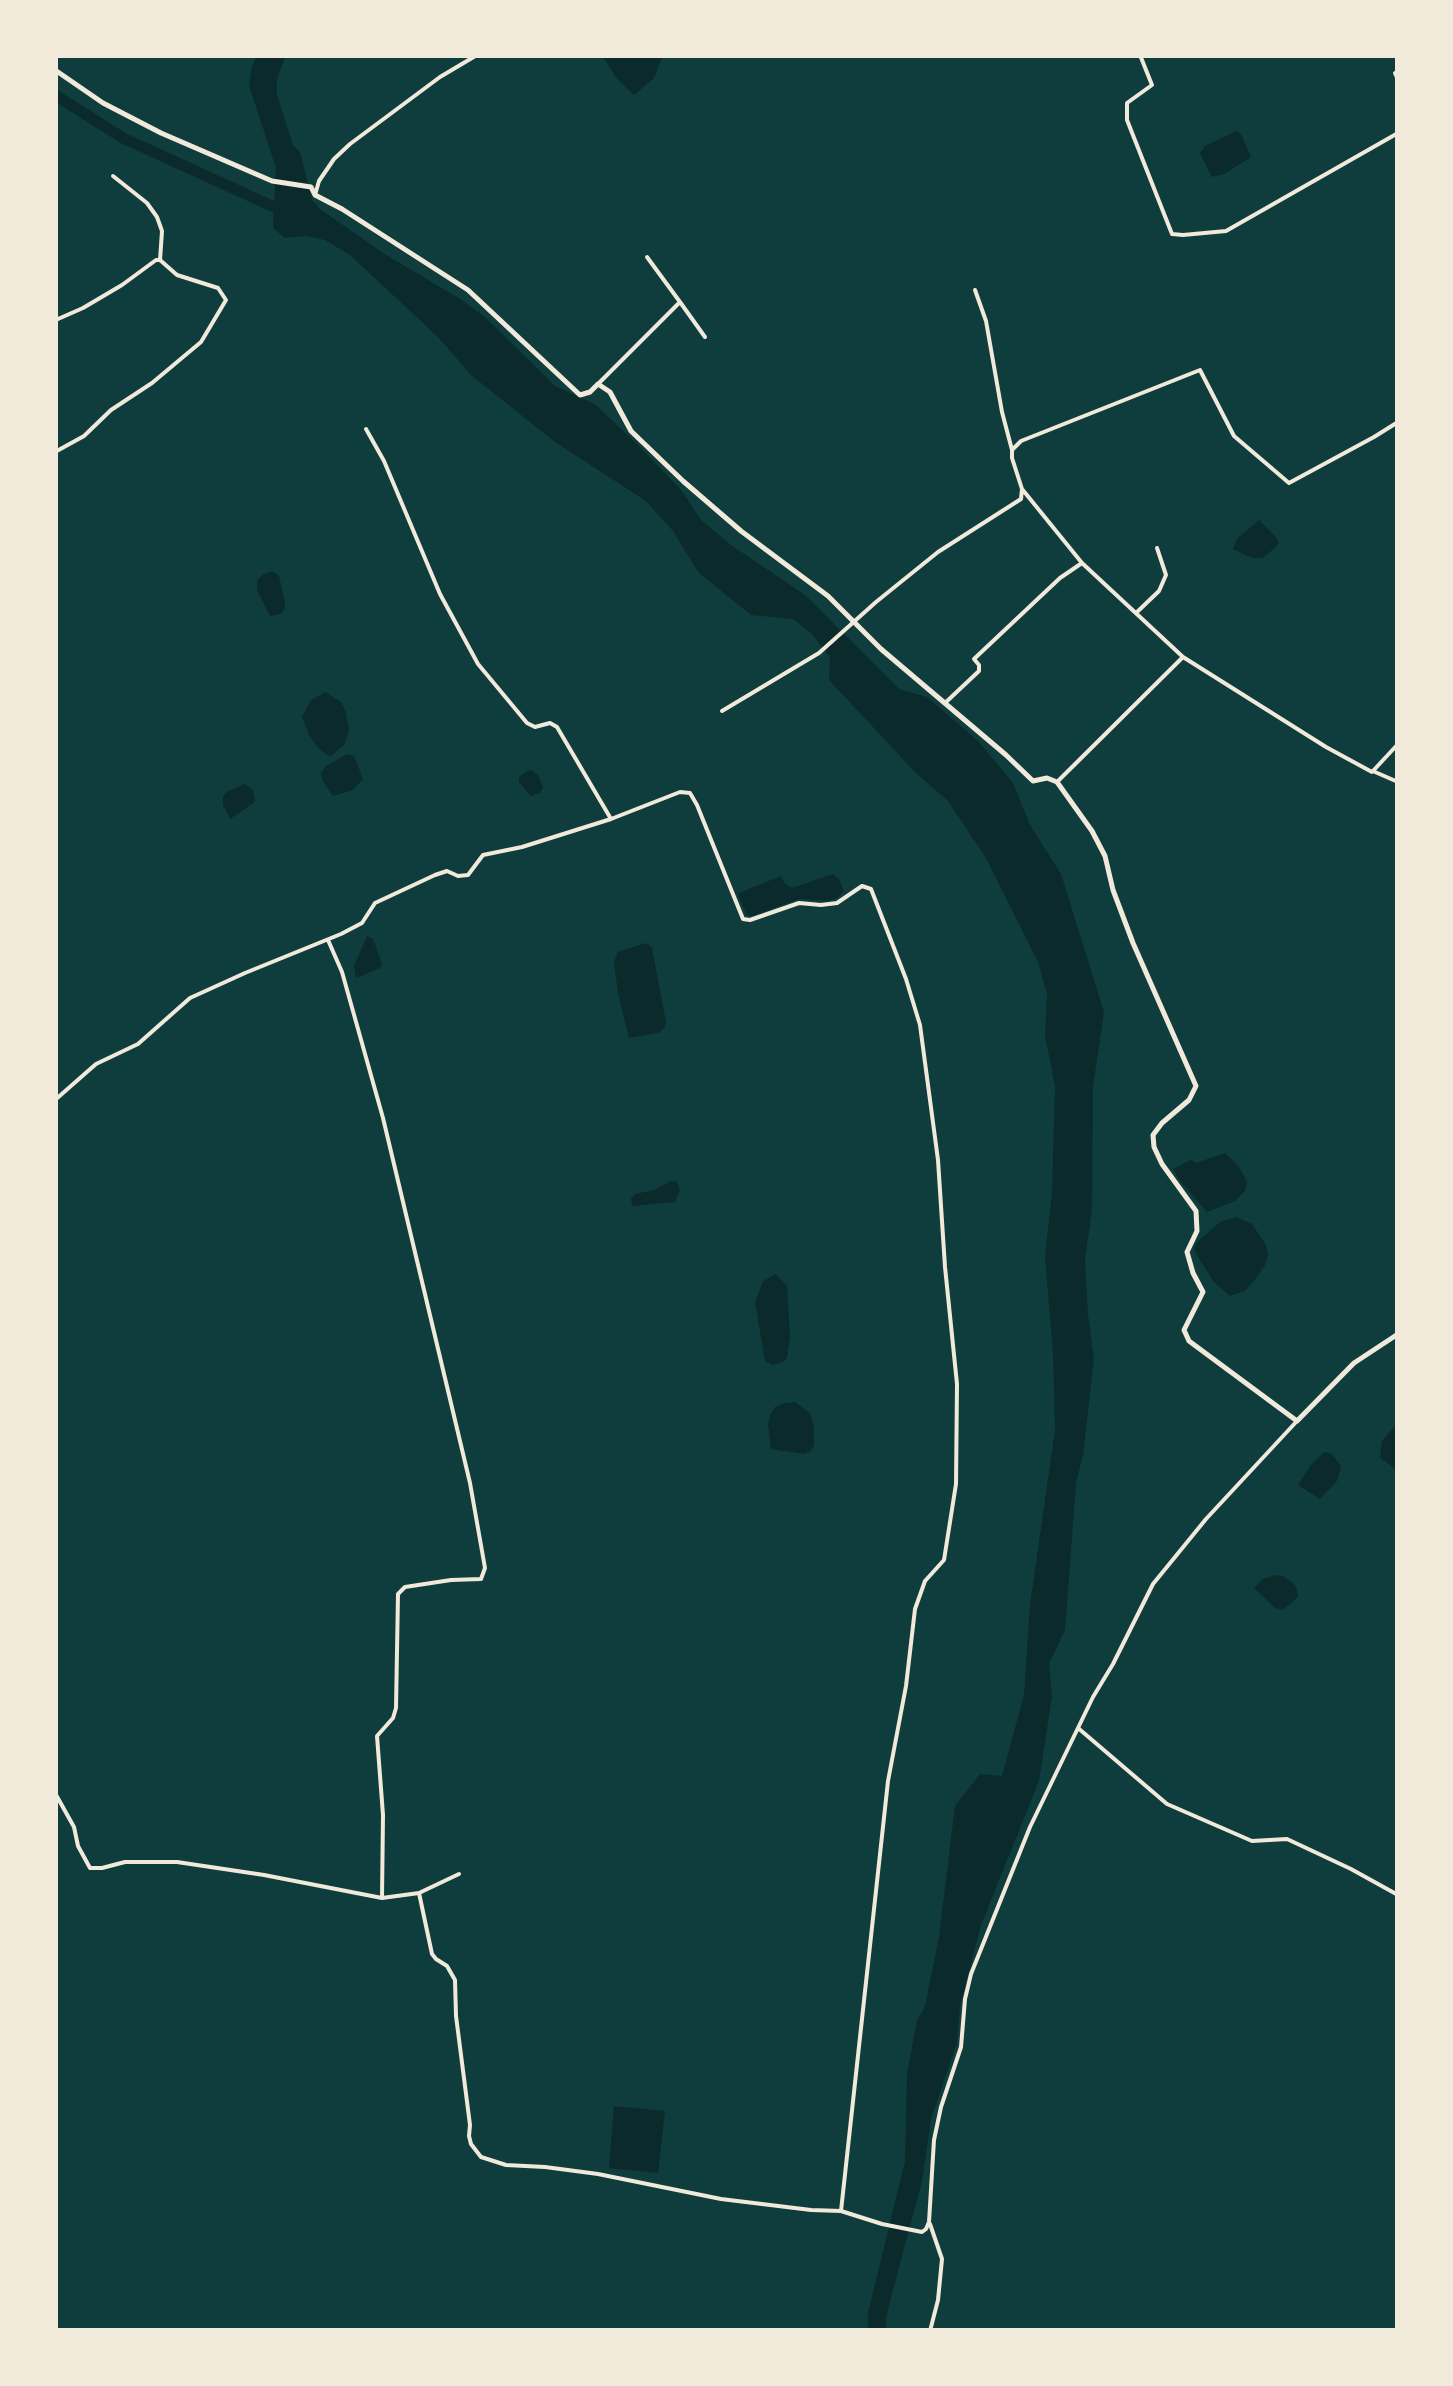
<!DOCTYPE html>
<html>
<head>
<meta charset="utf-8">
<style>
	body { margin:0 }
	#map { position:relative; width:1453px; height:2386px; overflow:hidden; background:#0f3d3e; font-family:"DejaVu Sans",sans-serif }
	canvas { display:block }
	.frame { position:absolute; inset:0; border:58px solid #f1e9da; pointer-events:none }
</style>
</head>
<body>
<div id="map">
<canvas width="1453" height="2386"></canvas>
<div class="frame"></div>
</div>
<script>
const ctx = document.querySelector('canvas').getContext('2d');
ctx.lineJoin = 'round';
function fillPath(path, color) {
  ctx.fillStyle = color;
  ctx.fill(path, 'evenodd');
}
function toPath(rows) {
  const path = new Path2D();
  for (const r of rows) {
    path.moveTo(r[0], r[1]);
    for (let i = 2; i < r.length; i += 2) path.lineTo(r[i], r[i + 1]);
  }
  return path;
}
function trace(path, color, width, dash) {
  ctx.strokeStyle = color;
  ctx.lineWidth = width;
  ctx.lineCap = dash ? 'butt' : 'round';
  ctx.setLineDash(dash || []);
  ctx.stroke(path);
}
const water = toPath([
	[257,55,286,55,277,79,277,95,293,145,300,152,312,200,320,209,383,253,460,299,485,317,555,386,596,405,642,449,682,491,701,520,731,545,805,595,899,689,927,697,979,742,1013,783,1030,825,1061,874,1104,1012,1093,1087,1092,1210,1085,1260,1088,1314,1094,1359,1083,1455,1076,1483,1065,1630,1049,1664,1052,1696,1039,1781,981,1925,960,2006,957,2043,931,2119,922,2181,889,2305,886,2320,887,2331,868,2331,868,2313,905,2161,907,2073,917,2021,925,2006,939,1937,955,1806,980,1774,1002,1776,1024,1695,1030,1605,1055,1430,1053,1352,1045,1257,1052,1192,1055,1086,1045,1036,1047,994,1038,962,986,858,948,801,915,772,829,680,830,657,811,633,793,619,751,615,698,572,673,531,646,501,555,442,471,375,438,337,350,255,325,240,306,236,285,238,273,228,276,168,249,85,252,66],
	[602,55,663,55,654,78,634,95,617,79],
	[1236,131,1241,134,1251,157,1224,174,1212,177,1200,153,1205,146],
	[1259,520,1276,537,1279,543,1275,548,1262,558,1252,558,1233,549,1237,539],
	[272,571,279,576,285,602,285,609,280,614,270,616,257,590,257,581,262,575],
	[325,692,341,702,346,712,349,731,344,745,330,757,317,747,309,735,302,717,310,701],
	[347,754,354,756,363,779,353,790,333,796,322,780,321,773,326,766],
	[531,770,538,775,543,787,540,793,531,796,519,782,519,777,525,772],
	[245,784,253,790,255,802,230,819,223,805,223,796,227,792],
	[833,874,839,879,844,891,837,898,828,901,799,899,752,916,747,915,739,897,739,893,781,876,785,884,792,888],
	[367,936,373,939,382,964,380,968,356,978,354,966],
	[646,943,652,948,666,1022,664,1029,658,1033,629,1038,618,993,614,961,618,952],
	[1225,1153,1239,1167,1247,1182,1245,1191,1235,1201,1207,1212,1180,1181,1173,1169,1191,1160,1196,1163],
	[671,1181,676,1181,680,1190,675,1202,632,1206,631,1198,635,1194,654,1190],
	[1236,1217,1252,1224,1266,1245,1268,1255,1265,1265,1254,1281,1245,1291,1230,1296,1213,1281,1194,1250,1197,1242,1220,1222],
	[776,1274,787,1286,790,1337,787,1358,783,1362,772,1365,765,1361,755,1302,763,1281],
	[795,1402,810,1413,814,1426,814,1445,811,1451,804,1454,771,1449,768,1424,770,1415,775,1407,785,1403],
	[1398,1425,1398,1471,1380,1458,1382,1441,1393,1428],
	[1324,1452,1331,1453,1341,1466,1337,1481,1320,1499,1298,1485,1310,1466],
	[1275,1575,1283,1576,1293,1583,1297,1590,1298,1597,1283,1610,1275,1608,1254,1588,1263,1579],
	[614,2106,665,2111,658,2173,609,2168]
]);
const canal = toPath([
	[55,95,123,138,274,207,285,209]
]);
const minor = toPath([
	[1140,55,1152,85,1127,103,1127,120,1172,234,1183,235,1226,231,1398,133],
	[1395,73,1398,80],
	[113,176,147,203,157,217,162,231,160,260],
	[315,195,319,181,334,159,350,144,440,77,477,55],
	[647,257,680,302],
	[975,290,986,321,1002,412,1012,450],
	[55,318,58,319,83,308,122,285,156,260,160,260,177,275,218,288,226,300,201,342,152,383,111,410,84,436,55,452],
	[598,384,680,302,705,337],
	[366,429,384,461,440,594,478,664,527,723,535,727,550,723,557,727,611,819],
	[1022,489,1082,563],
	[1136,613,1159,591,1166,575,1157,548],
	[945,703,979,671,979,665,974,659,1060,578,1082,563,1183,657],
	[722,711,819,653,876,602,938,552,1021,499,1022,489,1012,458,1012,450,1021,441,1200,370,1234,436,1289,483,1374,437,1398,422],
	[1375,772,1398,782],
	[1058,781,1183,657,1326,747,1372,772,1398,744],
	[328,940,342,972,383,1118,470,1483,485,1568,481,1579,451,1580,405,1587,398,1594,396,1708,393,1718,377,1736,383,1815,382,1898],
	[55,1100,96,1064,138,1044,190,998,245,973,341,934,362,923,375,903,435,875,447,871,458,876,468,875,483,855,522,847,611,819,680,792,690,793,697,805,743,919,750,920,799,903,821,905,837,903,862,886,871,889,906,979,920,1025,938,1160,945,1267,957,1384,956,1484,944,1560,925,1581,915,1609,906,1686,888,1781,841,2211],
	[1078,1728,1167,1804,1252,1841,1287,1839,1351,1869,1398,1895],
	[55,1793,74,1827,78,1846,90,1868,102,1868,125,1862,177,1862,264,1875,382,1898,419,1893,432,1954,436,1959,447,1966,455,1980,456,2016,470,2125,469,2136,471,2144,481,2157,506,2165,545,2167,598,2174,721,2199,811,2210,841,2211,882,2224,922,2232,926,2229,929,2222,934,2140,941,2107,961,2047,965,1999,971,1974,1030,1827,1093,1697,1113,1664,1153,1584,1206,1519,1297,1421],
	[419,1893,459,1874],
	[930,2224,942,2259,938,2300,930,2331]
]);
const tertiary = toPath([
	[55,70,103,103,161,133,272,181,311,187,315,195,342,209,468,290,580,395,590,392,598,384,610,392,631,431,683,481,741,531,828,596,881,649,1006,755,1033,781,1047,778,1057,782,1092,831,1105,856,1113,890,1133,943,1196,1086,1189,1100,1162,1123,1153,1135,1154,1147,1162,1164,1196,1211,1197,1231,1187,1252,1193,1273,1203,1292,1184,1330,1189,1341,1297,1421,1354,1363,1398,1334]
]);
fillPath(water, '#0a2a2b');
trace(canal, '#0a2a2b', 11);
trace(minor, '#f1e9da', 4);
trace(tertiary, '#f1e9da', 5);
</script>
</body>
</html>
